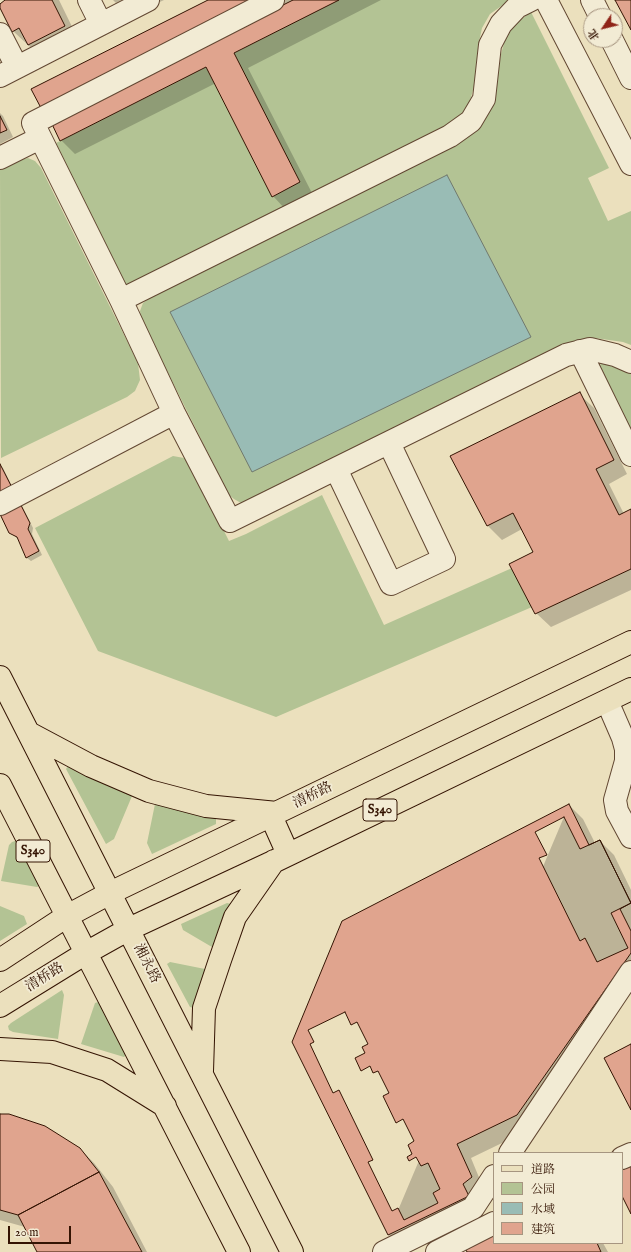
<!DOCTYPE html>
<html>
<head>
<meta charset="utf-8">
<style>
	body { margin:0 }
	#map { position:relative; width:631px; height:1252px; overflow:hidden; background:#ebe0bd; font-family:"IM FELL English","Noto Serif SC",serif }
	canvas { display:block }
	.legend { position:absolute; left:493px; top:1152px; width:130px; height:92px; box-sizing:border-box; background:#f2ebd4; border:1px solid #a69580; margin:0; padding:5px 7px; list-style:none; font-size:12px; color:#341403 }
	.legend li { display:flex; align-items:center; gap:8px; height:20px }
	.legend b { width:20px; border:1px solid #a69580 }
	.north { position:absolute; left:583px; top:8px; width:40px; height:40px; box-sizing:border-box; background:#f2ebd4; border:1px solid #a69580; border-radius:50%; rotate:235deg; font-size:11px; font-weight:700; line-height:16px; text-align:center; color:#341403 }
	.north::after { content:''; display:block; margin:auto; width:14px; height:18px; background:#8f2418; clip-path:polygon(50% 0,100% 100%,50% 72%,0 100%) }
	.scale { position:absolute; left:8px; top:1226px; width:63px; height:18px; box-sizing:border-box; border:2px solid #341403; border-top:0; padding-left:5px; font-size:12px; line-height:14px; white-space:nowrap; color:#341403; -webkit-text-stroke:3px #f2ebd4; paint-order:stroke }
</style>
</head>
<body>
<div id="map">
<canvas width="631" height="1252"></canvas>
<ul class="legend">
<li><b style="height:5px;background:#ebe0bd"></b>道路</li>
<li><b style="height:11px;background:#b3c394"></b>公园</li>
<li><b style="height:11px;background:#99bcb5"></b>水域</li>
<li><b style="height:11px;background:#e0a48e"></b>建筑</li>
</ul>
<div class="north">北</div>
<div class="scale">20 m</div>
</div>
<script>
const ctx = document.querySelector('canvas').getContext('2d');
ctx.lineJoin = 'round';
function fillPath(path, color) {
  ctx.fillStyle = color;
  ctx.fill(path, 'evenodd');
}
function toPath(rows) {
  const path = new Path2D();
  for (const r of rows) {
    path.moveTo(r[0], r[1]);
    for (let i = 2; i < r.length; i += 2) path.lineTo(r[i], r[i + 1]);
  }
  return path;
}
function trace(path, color, width, dash) {
  ctx.strokeStyle = color;
  ctx.lineWidth = width;
  ctx.lineCap = dash ? 'butt' : 'round';
  ctx.setLineDash(dash || []);
  ctx.stroke(path);
}
function drawText(font, color, halo, rows, align = 'center') {
  ctx.font = font + ' "IM FELL English","Noto Serif SC",serif';
  ctx.lineWidth = 3.5;
  ctx.setLineDash([]);
  ctx.textBaseline = 'middle';
  ctx.strokeStyle = halo;
  ctx.fillStyle = color;
  for (const [text, x, y, turn = 0] of rows) {
    ctx.save();
    ctx.translate(x, y);
    ctx.rotate((+turn || 0) * Math.PI / 180);
    ctx.textAlign = isNaN(turn) ? turn : align;
    if (halo) ctx.strokeText(text, 0, 0);
    ctx.fillText(text, 0, 0);
    ctx.restore();
  }
}
const green = toPath([
	[339,0,510,0,490,14,482,28,478,47,478,67,474,87,469,104,461,116,451,127,125,287,56,143,206,67,272,197,300,182,234,53],
	[531,12,609,168,588,178,608,221,631,211,631,345,623,342,595,338,569,344,539,356,247,502,241,503,234,499,229,495,141,319,140,311,143,303,150,298,473,133,485,119,494,99,501,54,507,33,519,21],
	[28,158,35,161,41,168,138,363,140,380,135,391,127,397,1,458,0,170,17,161],
	[603,361,631,370,631,432,599,372,600,365],
	[173,456,184,458,192,467,229,541,246,534,322,495,384,625,512,568,532,607,276,717,98,651,35,528],
	[71,764,104,784,132,796,114,839,106,844,66,769,68,766],
	[155,804,211,815,216,818,216,824,152,854,147,843],
	[15,841,19,844,41,885,37,887,1,881,9,845,12,842],
	[227,903,231,904,217,950,183,930,181,924],
	[0,906,24,916,27,924,0,941],
	[170,962,210,970,194,1008,190,1007,167,964],
	[62,990,64,995,58,1039,13,1032,9,1030,8,1026,11,1023],
	[101,1001,126,1055,124,1057,81,1044,95,1003]
]);
const water = toPath([
	[447,175,531,337,252,472,170,312,447,175]
]);
const shadow = toPath([
	[6,0,59,0,79,41,43,59,13,31,0,6],
	[113,0,164,0,139,12,127,6,122,0,116,3],
	[210,0,381,0,248,68,314,197,287,211,273,196,216,83,75,154,61,140],
	[0,113,3,116,13,137,0,144],
	[579,394,594,408,627,474,609,484,624,514,631,510,631,590,551,627,536,613,534,553,522,529,502,540,488,526,452,456],
	[0,465,3,468,33,528,32,534,42,555,31,561,27,558,18,539,10,532],
	[569,805,583,819,595,843,600,841,614,855,631,890,631,988,531,1129,471,1158,485,1192,403,1249,388,1234],
	[0,1115,79,1148,94,1163,113,1187,147,1252,38,1252,25,1227,0,1220],
	[494,1243,603,1243,608,1252,468,1252]
]);
const building = toPath([
	[5,0,52,0,65,26,28,45,19,28,12,32,0,8,0,4,5,0],
	[208,0,254,0,41,108,31,89,208,0],
	[293,0,339,0,234,53,300,182,272,197,206,67,60,141,51,122,293,0],
	[615,0,631,0,631,30,615,0],
	[0,116,7,130,0,133,0,116],
	[580,392,614,460,596,469,619,515,631,509,631,569,535,614,509,564,533,552,513,513,487,526,450,456,580,392],
	[0,464,30,523,28,529,39,551,26,558,17,537,9,533,0,514,0,464],
	[569,804,589,845,600,840,631,903,620,909,631,931,631,953,517,1115,457,1144,472,1177,463,1184,469,1196,388,1235,292,1042,342,921,569,804],
	[564,817,580,849,600,840,631,903,611,913,628,948,597,962,585,938,580,941,539,858,547,855,535,832,564,817],
	[345,1012,351,1025,357,1022,368,1044,362,1047,365,1053,355,1058,361,1071,370,1066,373,1073,378,1071,389,1093,383,1096,396,1123,403,1119,414,1141,408,1145,412,1154,407,1157,409,1161,416,1157,421,1166,428,1163,440,1189,433,1193,438,1203,404,1220,398,1208,392,1211,368,1162,373,1160,339,1090,333,1093,310,1044,314,1042,308,1030,345,1012],
	[631,1044,631,1110,604,1058,631,1044],
	[0,1114,9,1114,45,1126,80,1148,99,1172,18,1215,0,1210,0,1114],
	[631,1166,631,1214,622,1196,622,1170,631,1166],
	[99,1172,142,1252,37,1252,18,1215,99,1172],
	[494,1232,494,1243,597,1243,601,1252,467,1252,464,1246,494,1232]
]);
const minor = toPath([
	[89,0,101,24],
	[531,0,517,7,501,24,490,45,484,99,471,121,450,136,121,300,174,413,230,521,566,355,590,349,615,355,631,362],
	[546,0,631,164],
	[592,0,600,16],
	[0,34,17,67],
	[612,40,631,78],
	[0,76,148,0],
	[0,158,40,138],
	[121,300,33,123,273,0],
	[580,351,631,455],
	[336,469,391,584,444,559,389,443],
	[0,504,174,413],
	[607,701,623,738,626,749,626,761,615,800,617,811,631,837],
	[510,1153,631,972],
	[622,1158,631,1154],
	[384,1252,473,1208,494,1176],
	[437,1252,494,1223]
]);
const major = toPath([
	[0,677,292,1252],
	[29,733,91,766,149,791,206,806,277,813],
	[0,785,239,1252],
	[271,816,288,854],
	[0,960,67,916,110,893,631,642],
	[0,1006,86,953,129,929,275,861,631,689],
	[0,1049,52,1052,107,1070,165,1106],
	[202,1071,204,1008,220,960,235,917,274,861]
]);
const shields = [
	[380,810,34],
	[33,851,34]
];
const shieldNames = [
	["S340",380,810],
	["S340",33,851]
];
const streetNames = [
	["清桥路",313,796,-26],
	["湘永路",146,964,63],
	["清桥路",45,978,-32]
];
fillPath(green, '#b3c394');
fillPath(water, '#99bcb5');
trace(water, '#71796e', 1);
fillPath(shadow, '#0003');
fillPath(building, '#e0a48e');
trace(building, '#341403', 1);
trace(minor, '#624732', 24);
trace(major, '#341403', 24);
trace(minor, '#f2ebd4', 22);
trace(major, '#ebe0bd', 22);
for (const [x, y, w] of shields) {
  const box = new Path2D();
  box.roundRect(x - w / 2, y - 11, w, 22, 3);
  ctx.fillStyle = '#f2ebd4';
  ctx.fill(box);
  trace(box, '#341403', 1);
}
drawText('bold 13px', '#341403', null, shieldNames);
drawText('14px', '#341403', '#f2ebd4', streetNames);
</script>
</body>
</html>
